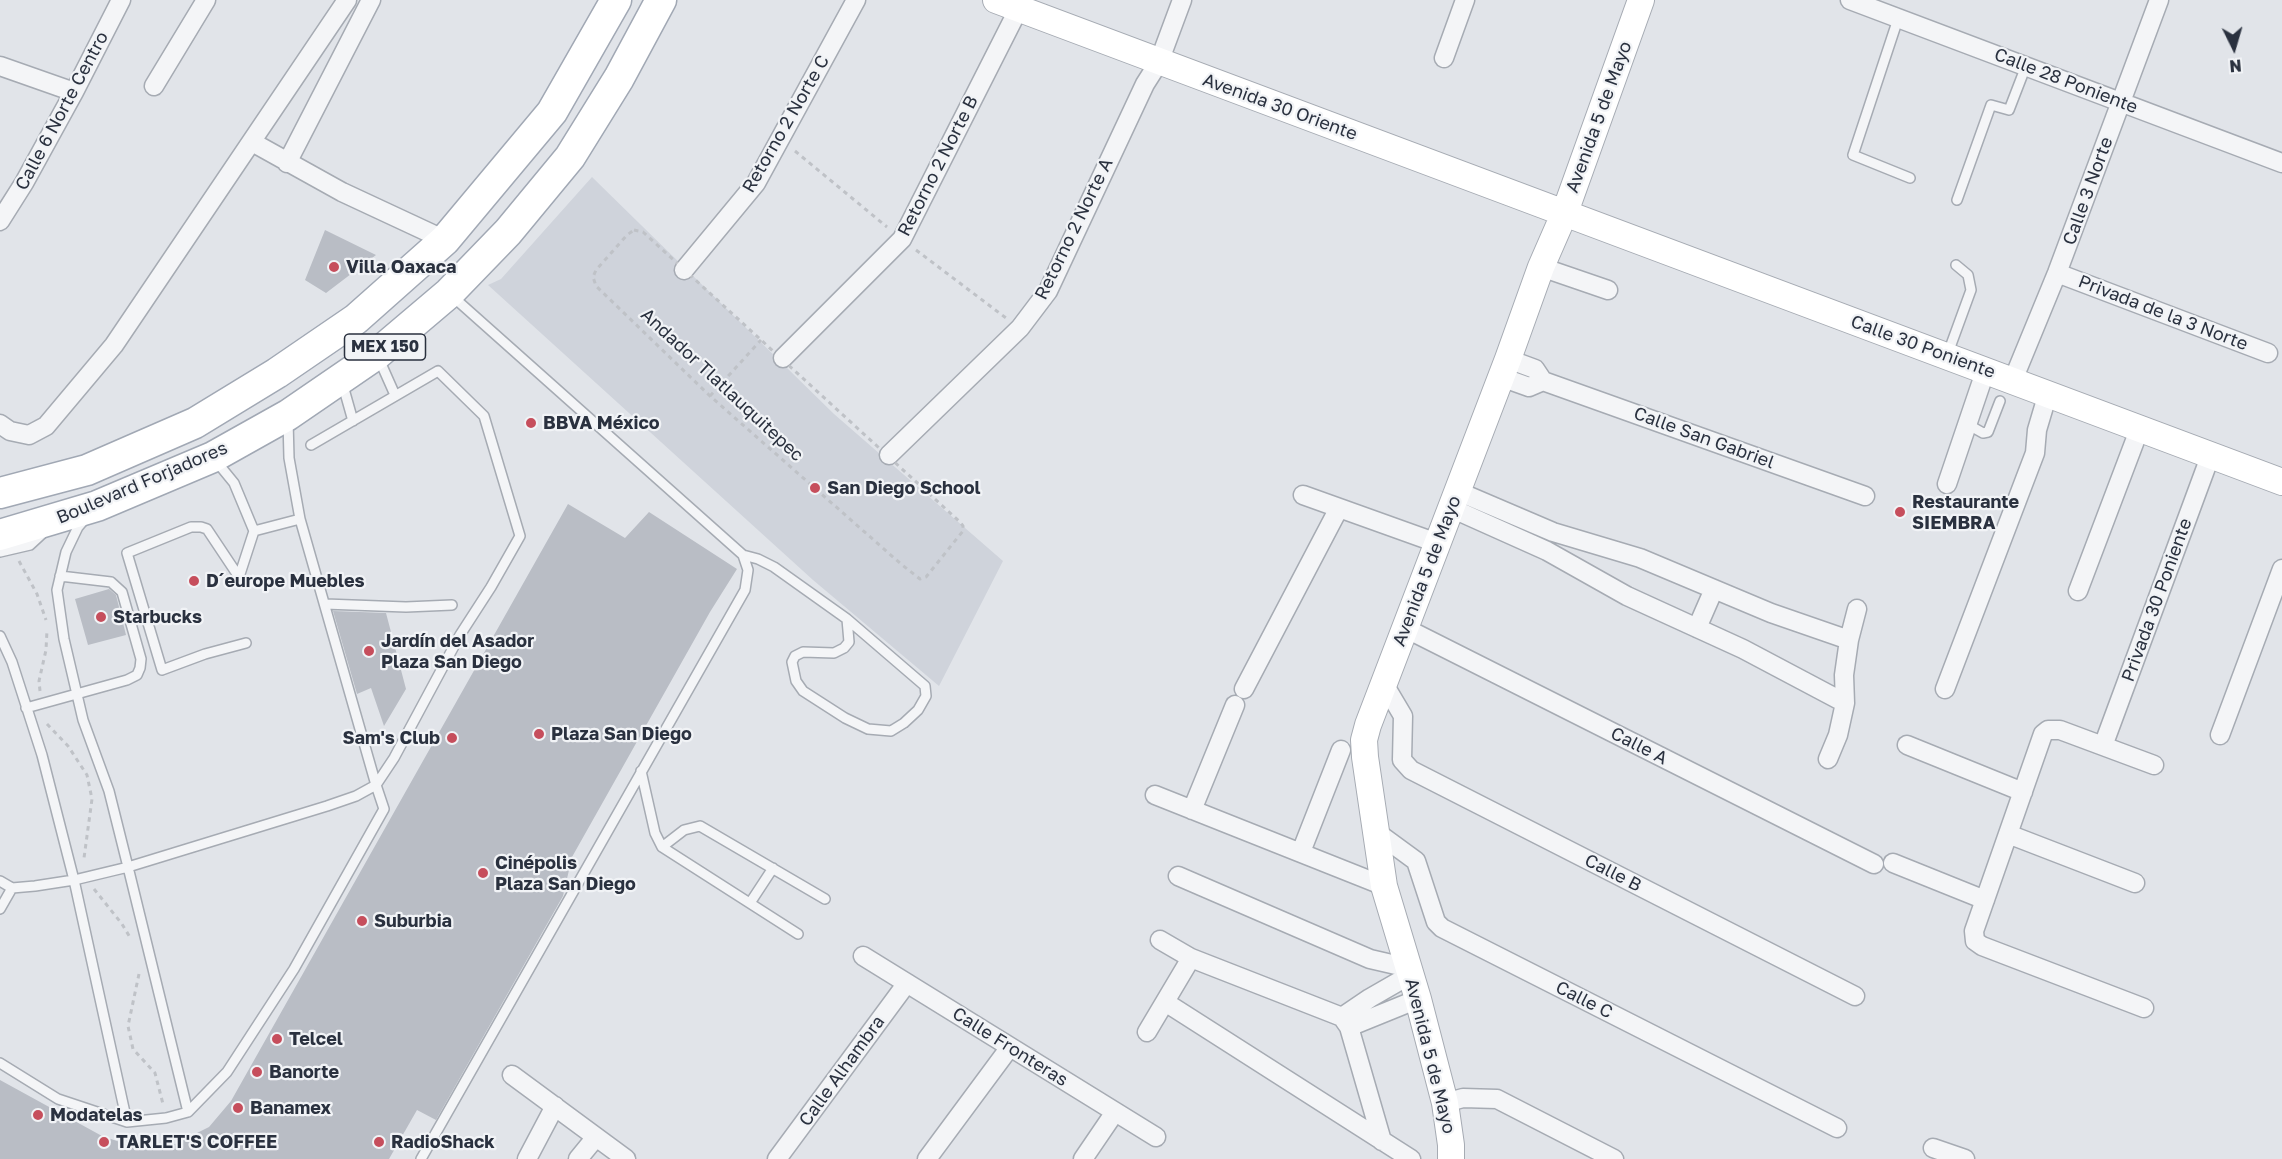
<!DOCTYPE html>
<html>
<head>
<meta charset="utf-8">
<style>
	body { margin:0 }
	#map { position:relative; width:2282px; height:1159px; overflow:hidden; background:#e1e4e9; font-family:"Golos Text",sans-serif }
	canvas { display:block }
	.north { position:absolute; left:2204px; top:18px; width:60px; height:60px; -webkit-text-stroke:4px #f1f3f6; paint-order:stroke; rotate:175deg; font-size:16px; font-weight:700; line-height:24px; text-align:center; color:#2a313f }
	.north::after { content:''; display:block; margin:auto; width:21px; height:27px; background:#2a313f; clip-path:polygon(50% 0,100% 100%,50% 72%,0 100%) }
</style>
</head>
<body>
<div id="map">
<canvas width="2282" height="1159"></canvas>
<div class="north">N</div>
</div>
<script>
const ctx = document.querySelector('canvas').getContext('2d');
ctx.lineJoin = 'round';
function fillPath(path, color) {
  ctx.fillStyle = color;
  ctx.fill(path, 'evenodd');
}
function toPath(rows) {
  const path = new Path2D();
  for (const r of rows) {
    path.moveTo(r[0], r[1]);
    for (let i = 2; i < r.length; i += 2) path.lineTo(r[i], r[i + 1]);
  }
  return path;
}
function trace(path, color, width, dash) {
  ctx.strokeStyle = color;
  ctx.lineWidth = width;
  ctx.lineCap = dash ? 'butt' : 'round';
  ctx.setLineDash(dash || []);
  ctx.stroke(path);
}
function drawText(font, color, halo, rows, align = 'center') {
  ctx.font = font + ' "Golos Text",sans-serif';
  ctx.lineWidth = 4.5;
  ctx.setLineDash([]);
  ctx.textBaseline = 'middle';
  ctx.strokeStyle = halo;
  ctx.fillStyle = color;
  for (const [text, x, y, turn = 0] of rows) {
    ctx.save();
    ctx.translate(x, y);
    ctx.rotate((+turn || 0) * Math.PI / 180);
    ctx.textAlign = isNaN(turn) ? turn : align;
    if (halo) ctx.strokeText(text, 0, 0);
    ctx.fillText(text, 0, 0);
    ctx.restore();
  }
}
const built = toPath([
	[592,177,834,414,1003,561,939,686,813,580,488,285,501,279]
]);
const building = toPath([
	[325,230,376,255,326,293,305,280],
	[568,504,625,538,649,512,737,569,710,612,572,857,563,896,436,1120,417,1110,389,1159,0,1159,0,1080,102,1136,135,1147,175,1144,209,1127,231,1101],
	[109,589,116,595,126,635,88,645,75,599],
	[333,611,386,613,406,689,384,726,371,688,357,694]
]);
const path = toPath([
	[795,151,887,227],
	[634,230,643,232,960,522,963,526,963,531,926,577,920,579,901,564,710,396,596,286,593,277,596,270,627,235,634,230],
	[916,250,1006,318],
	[710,396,761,340],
	[19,561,37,594,46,620],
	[40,691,39,681,46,650,47,630],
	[47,724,68,746,87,775,92,799,84,858],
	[94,889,122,924,131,939],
	[139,974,128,1026,133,1049,155,1073,163,1104]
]);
const lane = toPath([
	[1898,19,1853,155,1910,178],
	[1957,200,1991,105,2009,110,2026,66],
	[1948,353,1971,290,1968,275,1956,265],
	[379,359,395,395],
	[342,382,353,421],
	[288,420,289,458,300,519,376,785,394,758,460,635,491,587,520,536,484,416,438,371,311,445],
	[1967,424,1983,433,1988,432,2000,401],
	[216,461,234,483,254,531],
	[84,520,78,527,66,552,57,590,64,639,83,720,109,791,128,867,327,806,356,796,376,785,384,809,294,969,227,1072,188,1112],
	[0,552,30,545,43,533],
	[743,555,758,559,774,567,847,619,925,686,926,696,918,710,904,723,891,731,868,729,845,718,803,691,796,681,792,662,795,656,803,652,834,653,844,648,849,642,847,619],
	[239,577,207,529,201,527,191,527,127,553,162,670,205,654,246,643],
	[239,577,254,531,300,519],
	[325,604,406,607,452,605],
	[0,636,12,662,42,755,74,880,127,1122],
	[26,708,127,680,137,675,140,668,141,659,122,592,111,582,60,576],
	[641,771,655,833,662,847,798,934],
	[662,847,684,830,700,826,825,899],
	[0,881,12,888,35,886,74,880,128,867,188,1112,166,1118,127,1122,58,1099,0,1063],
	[750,903,773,868],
	[0,909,12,888],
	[421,1159,745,590,748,570,743,555,451,295]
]);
const street = toPath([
	[1850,0,2282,163],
	[1444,58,1465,0],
	[0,66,74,92],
	[154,86,206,0],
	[252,142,342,192,445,240],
	[287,163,371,0],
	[0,221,24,183,74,92,121,0],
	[1541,267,1608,290],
	[684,270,756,183,856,0],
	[2057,273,2268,353],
	[783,358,902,239,1019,8],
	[1508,359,1535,369,1543,381,1865,496],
	[1501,377,1529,387,1543,381],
	[2013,380,2057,273,2159,0],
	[0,424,10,431,29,435,46,426,114,345,347,0],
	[889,455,1020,328,1048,291,1145,84,1159,62,1182,0],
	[1947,484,1986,369],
	[1457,491,1553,532,1640,558,1771,613,1849,640],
	[1303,495,1437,543],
	[1451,508,1547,551,1627,596,1743,649,1845,703],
	[2078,591,2136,438,2144,429],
	[1405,628,1874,864],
	[1697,628,1714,589],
	[1384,684,1403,716,1402,760,1411,770,1855,996],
	[1244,689,1339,508],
	[1945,689,2035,453,2037,430,2048,393],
	[2220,735,2282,569],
	[1907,745,2023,792],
	[2103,746,2211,454],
	[1828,759,1838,735,1845,703,1844,675,1849,640,1857,609],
	[1155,795,1384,886],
	[1192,810,1235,705],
	[1375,831,1416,861,1436,922,1442,928,1837,1128],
	[2008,834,2135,883],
	[1301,852,1341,750],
	[1893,863,1985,900],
	[1178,876,1370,959,1409,968],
	[1160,940,1191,958,1342,1017,1349,1027,1382,1141],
	[863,956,1156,1137],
	[1165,1002,1411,1159],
	[2144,1008,1982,946,1975,941,1974,931,2043,734,2048,730,2060,730,2154,765],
	[1342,1017,1370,998,1410,975],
	[1349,1027,1418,999],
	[1147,1032,1191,958],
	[512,1075,626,1159],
	[1445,1103,1463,1098,1497,1099,1614,1159],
	[1933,1148,1965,1159],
	[527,1159,555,1106],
	[578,1159,596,1137],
	[777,1159,907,983],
	[927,1159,1010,1047],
	[1083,1159,1115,1112]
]);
const secondary = toPath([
	[996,0,2282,482],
	[1451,1159,1451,1145,1445,1103,1418,999,1384,886,1365,757,1364,740,1368,725,1508,359,1541,267,1565,212,1641,0]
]);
const primary = toPath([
	[0,493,87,470,195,423,277,373,356,319,445,240,552,112,616,0],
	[0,535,97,506,213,457,288,415,377,354,449,293,508,232,570,157,619,78,661,0]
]);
const markers = [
	[334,267,6,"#c64e5c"],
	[531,423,6,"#c64e5c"],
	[815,488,6,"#c64e5c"],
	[1900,512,6,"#c64e5c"],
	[194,581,6,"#c64e5c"],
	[101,617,6,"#c64e5c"],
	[369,651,6,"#c64e5c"],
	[539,734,6,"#c64e5c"],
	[452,738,6,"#c64e5c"],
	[483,873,6,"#c64e5c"],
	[362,921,6,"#c64e5c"],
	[277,1039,6,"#c64e5c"],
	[257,1072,6,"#c64e5c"],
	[238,1108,6,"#c64e5c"],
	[38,1115,6,"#c64e5c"],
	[104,1142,6,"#c64e5c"],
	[379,1142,6,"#c64e5c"]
];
const shields = [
	[385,347,81]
];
const shieldNames = [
	["MEX 150",385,347]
];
const streetNames = [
	["Calle 28 Poniente",2066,81,21],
	["Avenida 30 Oriente",1280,107,20],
	["Calle 6 Norte Centro",62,111,-62],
	["Avenida 5 de Mayo",1599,117,-70],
	["Retorno 2 Norte C",786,124,-60],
	["Retorno 2 Norte B",938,166,-63],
	["Calle 3 Norte",2088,191,-70],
	["Retorno 2 Norte A",1074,229,-64],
	["Privada de la 3 Norte",2163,313,21],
	["Calle 30 Poniente",1923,347,20],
	["Andador Tlatlauquitepec",722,385,43],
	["Calle San Gabriel",1704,438,20],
	["Boulevard Forjadores",142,483,-23],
	["Avenida 5 de Mayo",1427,571,-69],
	["Privada 30 Poniente",2157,600,-70],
	["Calle A",1639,746,27],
	["Calle B",1613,873,27],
	["Calle C",1584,1000,27],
	["Calle Fronteras",1010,1047,32],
	["Avenida 5 de Mayo",1430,1056,76],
	["Calle Alhambra",842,1071,-54]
];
const poiNames = [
	["Villa Oaxaca",346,267],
	["BBVA México",543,423],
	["San Diego School",827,488],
	["Restaurante",1912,502],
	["SIEMBRA",1912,523],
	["D´europe Muebles",206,581],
	["Starbucks",113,617],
	["Jardín del Asador",381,641],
	["Plaza San Diego",381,662],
	["Plaza San Diego",551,734],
	["Sam's Club",440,738,"right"],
	["Cinépolis",495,863],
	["Plaza San Diego",495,884],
	["Suburbia",374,921],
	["Telcel",289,1039],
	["Banorte",269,1072],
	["Banamex",250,1108],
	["Modatelas",50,1115],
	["TARLET'S COFFEE",116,1142],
	["RadioShack",391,1142]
];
fillPath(built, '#cfd3db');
fillPath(building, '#b9bdc5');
trace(lane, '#a6abb3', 12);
trace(street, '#a6abb3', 21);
trace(secondary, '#a6abb3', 28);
trace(primary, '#a1a8b4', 33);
trace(path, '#bfc2c7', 3, [4.5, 4.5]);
trace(lane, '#f4f5f7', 9);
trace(street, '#f4f5f7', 18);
trace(secondary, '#fff', 26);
trace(primary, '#fff', 30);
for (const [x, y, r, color] of markers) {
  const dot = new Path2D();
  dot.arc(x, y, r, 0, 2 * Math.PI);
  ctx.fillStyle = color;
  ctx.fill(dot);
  trace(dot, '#f1f3f6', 2);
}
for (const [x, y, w] of shields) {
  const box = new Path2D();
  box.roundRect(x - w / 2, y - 13, w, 26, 4.5);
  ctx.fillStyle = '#f1f3f6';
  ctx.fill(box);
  trace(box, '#2a313f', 1.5);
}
drawText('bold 16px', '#2a313f', null, shieldNames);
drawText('18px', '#2a313f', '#f1f3f6', streetNames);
drawText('bold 18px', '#2a313f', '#f1f3f6', poiNames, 'left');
</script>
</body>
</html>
